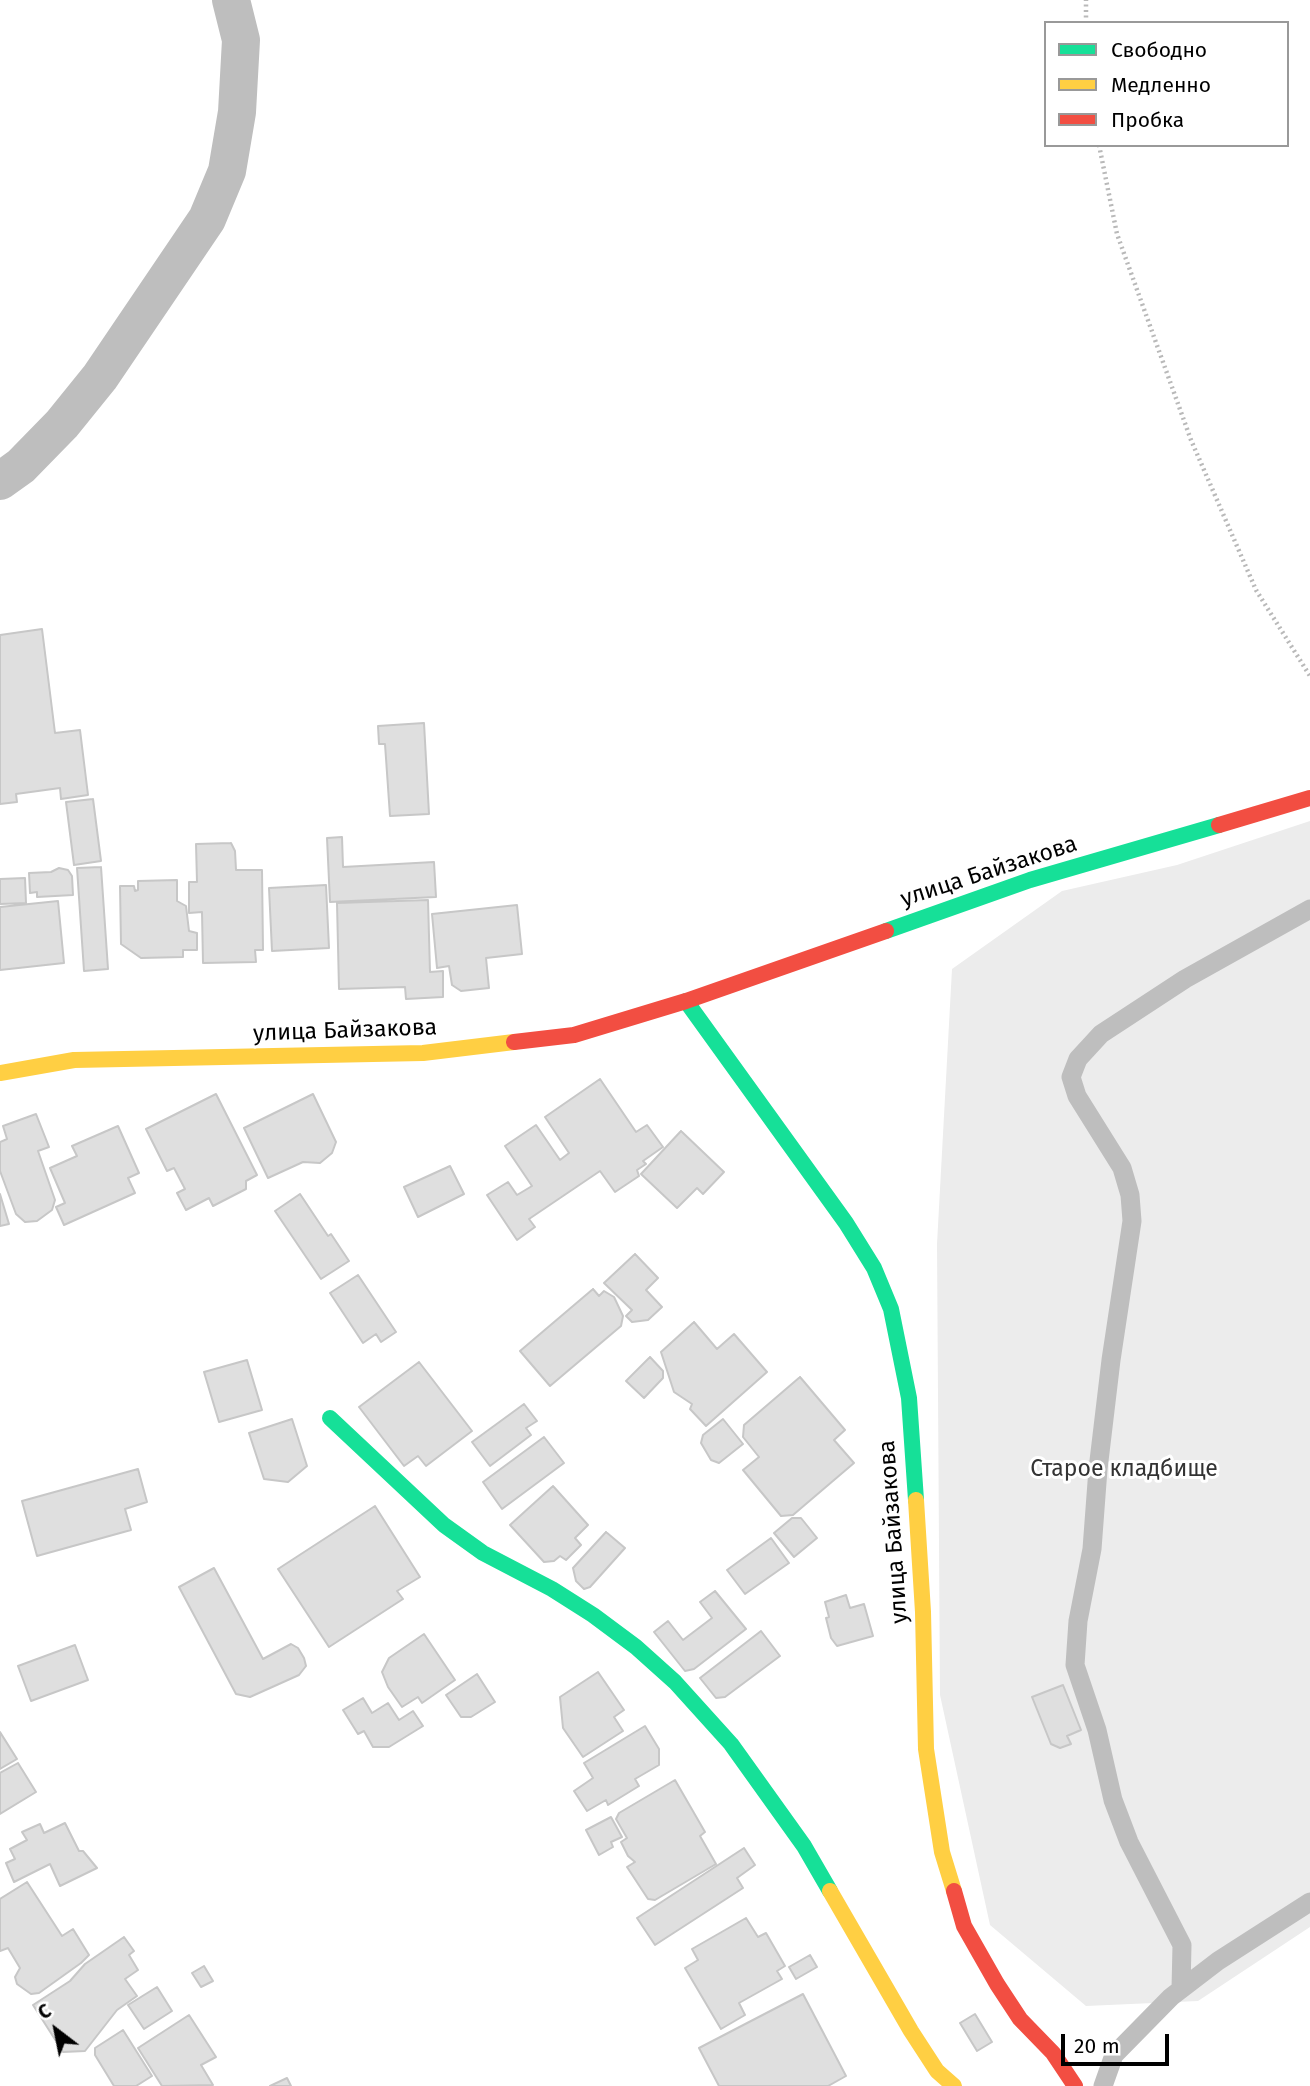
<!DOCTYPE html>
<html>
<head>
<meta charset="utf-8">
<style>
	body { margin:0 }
	#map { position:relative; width:1310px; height:2086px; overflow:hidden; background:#fff; font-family:"Fira Sans",sans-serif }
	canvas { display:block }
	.legend { position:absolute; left:1044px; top:21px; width:245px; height:126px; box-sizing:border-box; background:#fff; border:2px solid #999; margin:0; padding:9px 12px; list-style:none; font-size:21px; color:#000 }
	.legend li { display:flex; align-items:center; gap:14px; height:35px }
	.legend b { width:35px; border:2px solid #999 }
	.north { position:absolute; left:21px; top:1995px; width:70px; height:70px; -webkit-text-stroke:5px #fff; paint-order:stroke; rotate:328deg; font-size:19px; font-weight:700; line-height:28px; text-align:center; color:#000 }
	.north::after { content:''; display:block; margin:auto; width:24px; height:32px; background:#000; clip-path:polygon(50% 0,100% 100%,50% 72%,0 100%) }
	.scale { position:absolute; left:1061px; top:2034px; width:108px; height:32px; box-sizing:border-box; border:4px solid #000; border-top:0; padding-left:9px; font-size:21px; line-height:24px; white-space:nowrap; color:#000; -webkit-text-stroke:5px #fff; paint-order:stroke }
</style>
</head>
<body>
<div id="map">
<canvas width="1310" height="2086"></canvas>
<ul class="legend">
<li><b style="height:9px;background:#16e098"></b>Свободно</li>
<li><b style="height:9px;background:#ffcf43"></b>Медленно</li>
<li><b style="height:9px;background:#f24e42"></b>Пробка</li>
</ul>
<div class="north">С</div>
<div class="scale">20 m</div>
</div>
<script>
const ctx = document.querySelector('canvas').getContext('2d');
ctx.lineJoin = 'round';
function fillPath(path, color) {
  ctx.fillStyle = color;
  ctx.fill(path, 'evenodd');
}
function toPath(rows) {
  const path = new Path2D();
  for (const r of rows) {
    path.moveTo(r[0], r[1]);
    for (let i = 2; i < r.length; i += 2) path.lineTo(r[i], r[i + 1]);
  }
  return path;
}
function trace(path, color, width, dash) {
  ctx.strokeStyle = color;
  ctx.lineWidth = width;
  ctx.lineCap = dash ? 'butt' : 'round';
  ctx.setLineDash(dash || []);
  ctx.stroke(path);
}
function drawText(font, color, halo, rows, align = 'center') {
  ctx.font = font + ' "Fira Sans",sans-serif';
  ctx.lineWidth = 6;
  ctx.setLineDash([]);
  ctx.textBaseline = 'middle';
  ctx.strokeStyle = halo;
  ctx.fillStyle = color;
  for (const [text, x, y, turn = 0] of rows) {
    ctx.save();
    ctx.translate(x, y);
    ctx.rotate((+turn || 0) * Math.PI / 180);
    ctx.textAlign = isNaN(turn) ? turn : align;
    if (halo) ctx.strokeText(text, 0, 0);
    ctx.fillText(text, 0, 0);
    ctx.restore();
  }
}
const green = toPath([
	[1310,821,1310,1927,1198,2001,1086,2006,990,1925,940,1695,937,1244,952,969,1062,891,1177,865]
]);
const building = toPath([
	[42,629,55,733,80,730,88,795,61,799,60,788,16,794,17,802,0,804,0,635,42,629],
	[424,723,429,814,390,816,385,744,379,744,378,726,424,723],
	[93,799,101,861,74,865,66,802,93,799],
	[342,837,343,867,434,862,436,897,330,902,327,838,342,837],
	[231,843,235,851,236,870,262,870,263,950,255,950,256,962,203,963,202,912,189,913,189,882,197,882,196,844,231,843],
	[101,867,108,969,84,971,77,868,101,867],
	[59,868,68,870,72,876,73,895,37,897,37,892,30,893,29,873,51,872,59,868],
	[25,878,26,903,0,904,0,879,25,878],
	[177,880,177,901,186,906,189,931,197,933,197,950,183,950,183,957,141,958,121,944,120,886,134,886,135,891,138,890,138,881,177,880],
	[326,885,329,948,272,951,269,888,326,885],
	[428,900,430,972,443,971,443,997,406,999,405,987,339,989,337,903,428,900],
	[58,901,64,963,0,970,0,907,58,901],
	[517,905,522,954,486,958,489,988,461,991,452,985,449,966,437,968,432,914,517,905],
	[600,1079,636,1132,647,1125,663,1147,643,1161,646,1164,637,1170,639,1176,615,1192,600,1171,529,1219,535,1227,517,1240,487,1195,508,1182,517,1195,532,1186,505,1146,536,1125,560,1160,569,1153,545,1117,600,1079],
	[216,1094,257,1175,246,1181,246,1189,213,1206,209,1198,186,1210,177,1193,185,1189,174,1168,167,1171,146,1129,216,1094],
	[313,1094,336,1142,332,1153,320,1163,303,1162,268,1178,244,1128,313,1094],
	[36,1114,49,1147,38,1151,55,1200,52,1210,37,1221,25,1222,16,1214,0,1171,0,1142,7,1139,3,1126,36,1114],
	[118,1126,139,1173,128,1178,135,1193,64,1225,56,1207,65,1203,50,1168,77,1156,72,1146,118,1126],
	[681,1131,724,1172,703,1194,697,1188,677,1208,641,1174,681,1131],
	[450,1166,464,1194,418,1217,404,1187,450,1166],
	[0,1194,9,1224,0,1226,0,1194],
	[300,1194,328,1236,331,1234,349,1261,321,1279,275,1211,300,1194],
	[635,1254,658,1278,646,1290,662,1307,648,1320,632,1322,626,1316,632,1310,604,1283,635,1254],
	[358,1275,396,1332,381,1342,376,1334,363,1343,330,1293,358,1275],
	[593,1289,599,1296,604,1291,614,1297,623,1316,621,1326,550,1386,520,1351,593,1289],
	[694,1322,717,1349,734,1334,767,1372,706,1426,690,1409,692,1404,674,1392,661,1352,694,1322],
	[650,1357,663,1371,663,1378,644,1398,626,1381,650,1357],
	[247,1360,262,1410,219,1422,204,1372,247,1360],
	[419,1362,472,1431,426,1466,418,1456,404,1466,359,1407,419,1362],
	[800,1377,845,1430,834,1440,854,1463,793,1515,781,1516,743,1470,759,1457,743,1437,744,1425,800,1377],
	[524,1404,537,1421,526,1428,531,1435,490,1466,472,1442,524,1404],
	[292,1419,307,1466,288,1482,264,1479,249,1433,292,1419],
	[723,1419,743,1444,719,1463,711,1460,701,1443,703,1435,723,1419],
	[544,1437,564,1463,502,1509,483,1482,544,1437],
	[138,1469,147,1502,125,1509,131,1530,37,1556,22,1501,138,1469],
	[553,1486,588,1525,575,1538,581,1545,566,1560,560,1556,554,1561,544,1562,510,1525,553,1486],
	[375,1506,420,1577,397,1591,403,1599,329,1647,278,1569,375,1506],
	[792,1518,801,1518,817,1538,794,1557,774,1533,792,1518],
	[606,1532,625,1548,590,1587,584,1589,576,1581,573,1568,606,1532],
	[771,1538,789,1563,745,1594,727,1570,771,1538],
	[214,1568,263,1659,291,1644,298,1648,304,1658,306,1666,299,1675,250,1697,236,1694,179,1587,214,1568],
	[715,1591,746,1629,694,1669,685,1671,654,1632,668,1621,683,1640,712,1618,700,1602,715,1591],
	[846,1595,850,1608,864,1604,873,1636,837,1646,831,1638,826,1618,829,1617,825,1602,846,1595],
	[761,1631,780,1656,725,1697,716,1698,700,1678,761,1631],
	[424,1634,455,1680,422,1703,418,1697,402,1707,388,1687,382,1672,389,1658,424,1634],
	[75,1645,88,1680,31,1701,18,1666,75,1645],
	[598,1672,624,1710,614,1717,623,1731,583,1757,563,1728,560,1697,598,1672],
	[477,1674,495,1702,471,1717,461,1717,446,1695,477,1674],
	[1063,1685,1081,1730,1067,1736,1071,1744,1060,1748,1051,1744,1032,1697,1063,1685],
	[363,1698,372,1713,388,1703,399,1720,413,1711,423,1726,389,1747,373,1747,364,1731,358,1734,343,1710,363,1698],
	[645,1726,659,1749,659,1765,635,1779,639,1786,608,1805,606,1800,587,1811,574,1791,593,1778,584,1763,645,1726],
	[0,1732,17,1759,0,1769,0,1732],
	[18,1763,36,1792,0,1814,0,1773,18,1763],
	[675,1780,705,1832,700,1836,716,1864,655,1900,648,1899,627,1867,635,1862,628,1856,621,1842,627,1838,616,1819,619,1813,675,1780],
	[611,1817,622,1837,611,1842,613,1847,599,1855,586,1830,611,1817],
	[65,1823,79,1851,83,1851,97,1868,60,1886,50,1864,14,1882,6,1863,15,1859,10,1849,27,1840,22,1832,40,1824,44,1833,65,1823],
	[744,1848,755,1865,737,1878,743,1888,655,1945,637,1918,744,1848],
	[27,1882,62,1936,73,1929,89,1955,81,1963,39,1993,31,1994,17,1984,15,1977,20,1968,8,1948,0,1951,0,1899,27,1882],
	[746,1918,758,1937,766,1933,785,1966,777,1971,782,1979,739,2003,745,2015,721,2029,685,1968,698,1960,692,1949,746,1918],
	[124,1937,134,1951,129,1955,138,1970,125,1979,137,1996,117,2010,85,2051,63,2052,33,2005,70,1981,85,1964,124,1937],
	[810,1955,817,1967,796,1979,789,1967,810,1955],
	[204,1966,213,1981,201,1987,192,1973,204,1966],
	[157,1987,172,2011,144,2029,128,2005,157,1987],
	[803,1994,846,2076,828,2086,719,2086,699,2048,803,1994],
	[975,2014,992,2042,977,2051,960,2023,975,2014],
	[189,2015,216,2057,201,2065,213,2085,162,2086,138,2048,189,2015],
	[123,2030,152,2076,136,2086,114,2086,95,2055,95,2048,123,2030],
	[287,2078,291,2086,270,2086,287,2078]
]);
const path = toPath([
	[1086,23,1086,0],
	[1099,145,1117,234,1191,440,1256,590,1310,676]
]);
const lane = toPath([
	[1181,1989,1182,1945,1129,1842,1113,1800,1097,1730,1075,1665,1078,1621,1092,1549,1098,1469,1111,1360,1132,1221,1130,1195,1122,1168,1077,1096,1071,1077,1078,1059,1101,1034,1185,979,1310,909],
	[1103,2086,1114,2055,1171,1997,1218,1961,1310,1902]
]);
const street = toPath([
	[0,481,21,466,62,424,100,377,207,219,227,171,237,112,241,40,231,0]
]);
const fast = toPath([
	[886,931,1030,880,1219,825],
	[686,1001,846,1223,874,1268,891,1309,909,1398,916,1500],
	[330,1418,444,1525,483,1553,552,1589,593,1615,636,1647,675,1682,731,1744,804,1846,830,1891]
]);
const slow = toPath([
	[0,1073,74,1060,423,1053,514,1042],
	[916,1500,923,1612,926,1749,942,1852,954,1891],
	[830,1891,911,2031,937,2071,954,2086]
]);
const jam = toPath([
	[1219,825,1310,798],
	[514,1042,574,1035,686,1001,886,931],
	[954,1891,964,1926,997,1984,1020,2019,1053,2053,1075,2086]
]);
const streetNames = [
	["улица Байзакова",989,872,-18],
	["улица Байзакова",345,1031,-2],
	["улица Байзакова",894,1532,-94]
];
const parkNames = [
	["Старое кладбище",1124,1470]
];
fillPath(green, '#ececec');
fillPath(building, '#dfdfdf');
trace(building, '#c7c7c7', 2);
trace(path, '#b9b9b9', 4.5, [2, 3.5]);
trace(lane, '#bebebe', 19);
trace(street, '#bebebe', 38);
trace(fast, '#16e098', 16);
trace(slow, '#ffcf43', 16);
trace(jam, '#f24e42', 16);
drawText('23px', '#000', '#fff', streetNames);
drawText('23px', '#333', '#fff', parkNames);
</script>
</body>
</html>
